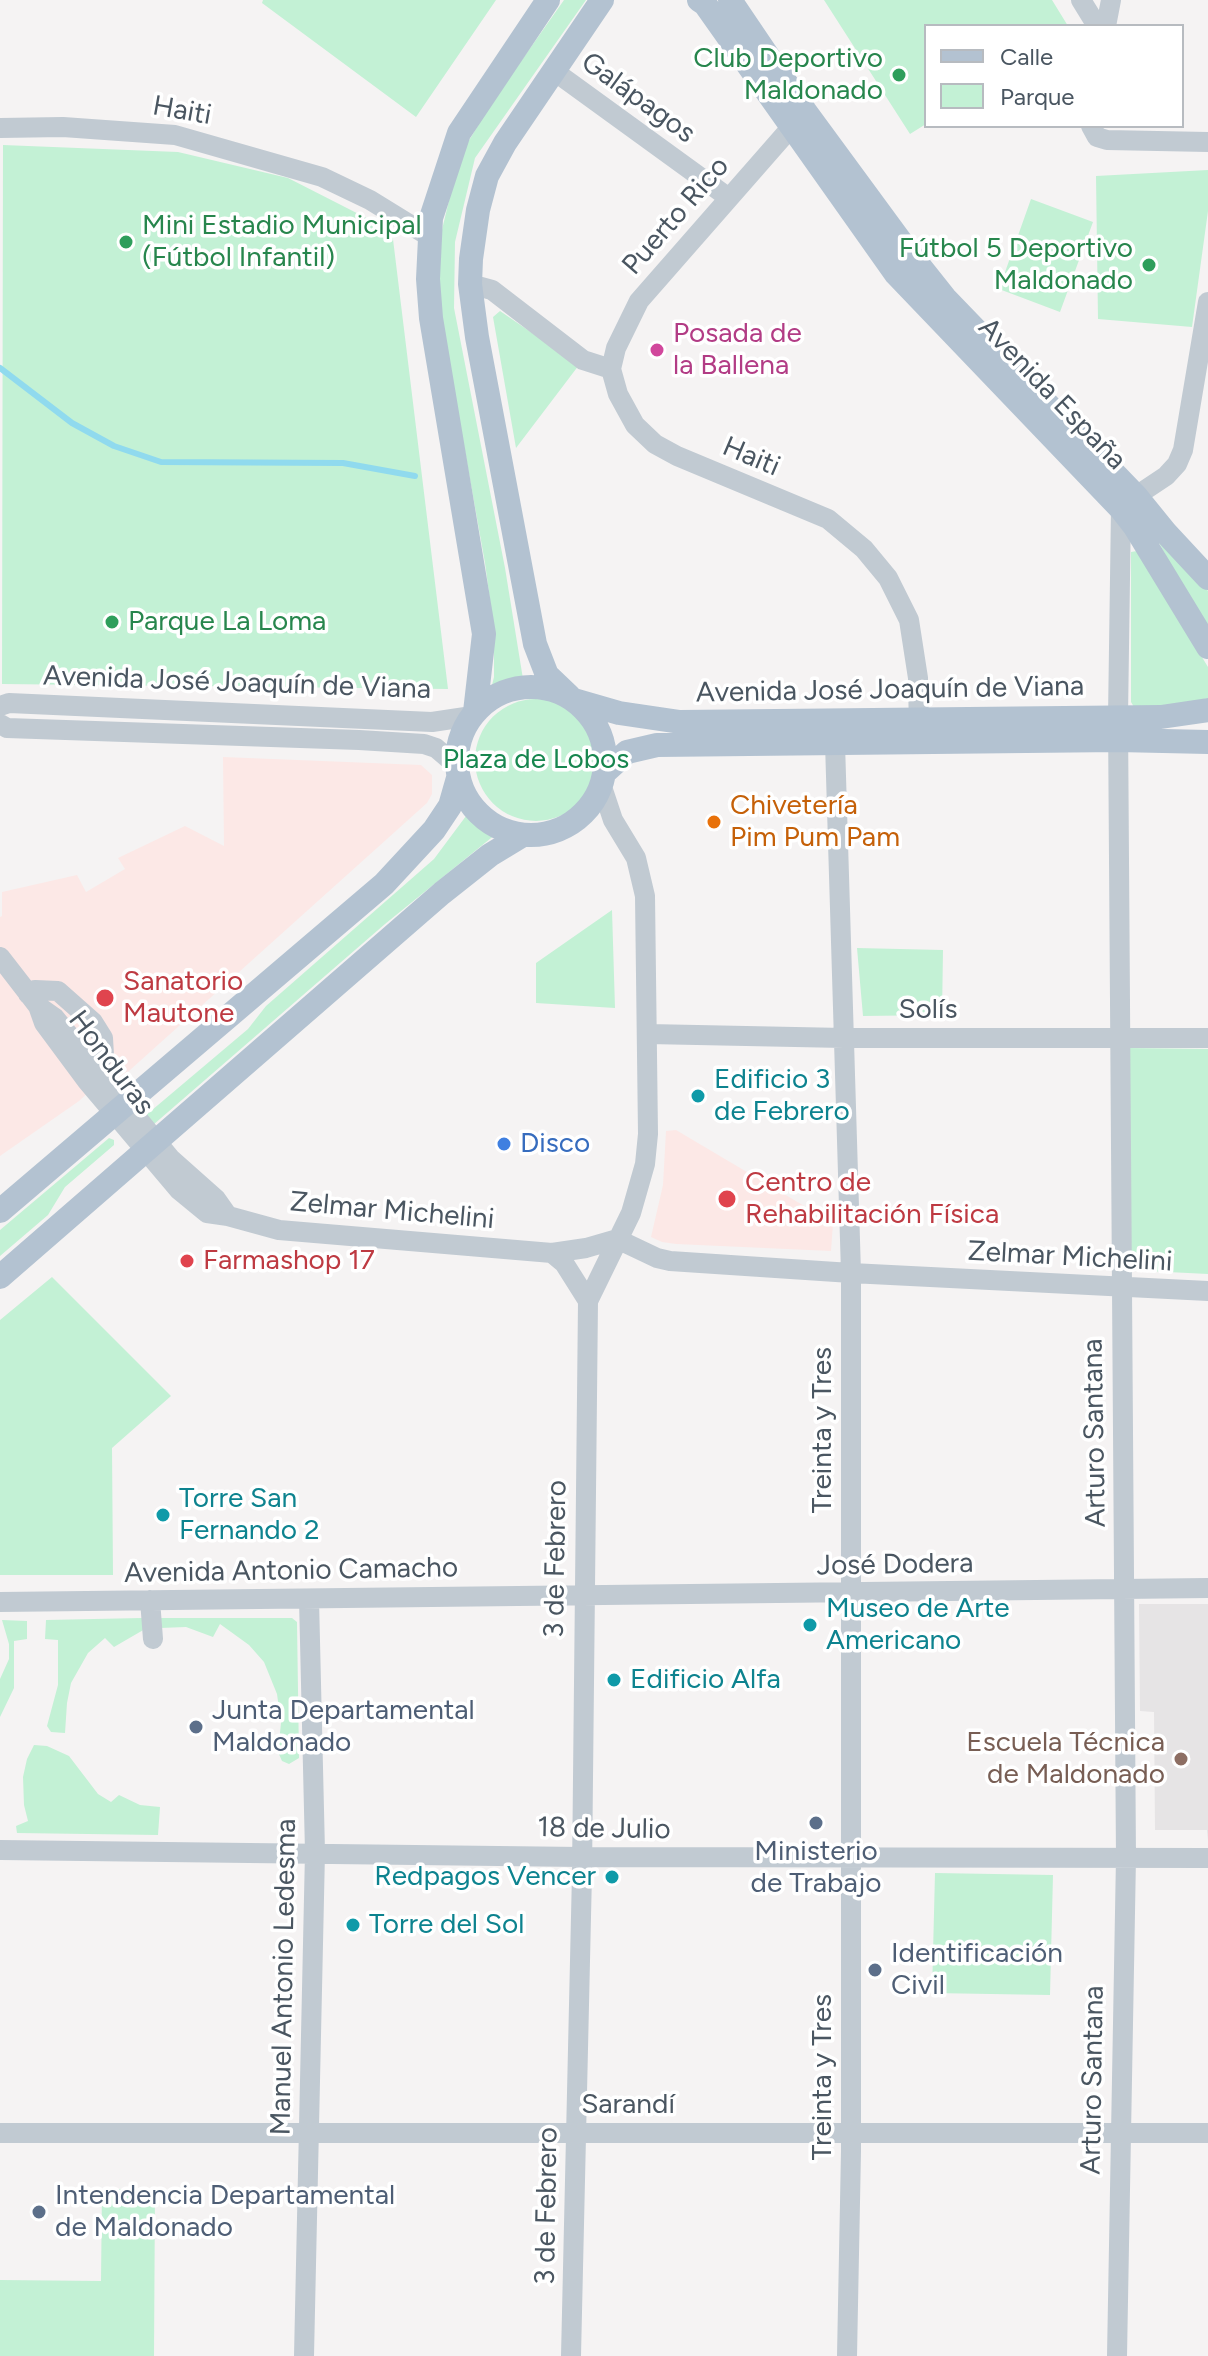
<!DOCTYPE html>
<html>
<head>
<meta charset="utf-8">
<style>
	body { margin:0 }
	#map { position:relative; width:1208px; height:2356px; overflow:hidden; background:#f5f3f3; font-family:Figtree,sans-serif }
	canvas { display:block }
	.legend { position:absolute; left:924px; top:24px; width:260px; height:104px; box-sizing:border-box; background:#fff; border:2px solid #b7bbc0; margin:0; padding:10px 14px; list-style:none; font-size:24px; color:#4a5661 }
	.legend li { display:flex; align-items:center; gap:16px; height:40px }
	.legend b { width:40px; border:2px solid #b7bbc0 }
</style>
</head>
<body>
<div id="map">
<canvas width="1208" height="2356"></canvas>
<ul class="legend">
<li><b style="height:10px;background:#b3c2d1"></b>Calle</li>
<li><b style="height:22px;background:#c3f1d5"></b>Parque</li>
</ul>
</div>
<script>
const ctx = document.querySelector('canvas').getContext('2d');
ctx.lineJoin = 'round';
function fillPath(path, color) {
  ctx.fillStyle = color;
  ctx.fill(path, 'evenodd');
}
function toPath(rows) {
  const path = new Path2D();
  for (const r of rows) {
    if (r.length === 3) {
      path.moveTo(r[0] + r[2], r[1]);
      path.arc(r[0], r[1], r[2], 0, 2 * Math.PI);
      continue;
    }
    path.moveTo(r[0], r[1]);
    for (let i = 2; i < r.length; i += 2) path.lineTo(r[i], r[i + 1]);
  }
  return path;
}
function trace(path, color, width, dash) {
  ctx.strokeStyle = color;
  ctx.lineWidth = width;
  ctx.lineCap = dash ? 'butt' : 'round';
  ctx.setLineDash(dash || []);
  ctx.stroke(path);
}
function drawText(font, color, halo, rows, align = 'center') {
  ctx.font = font + ' Figtree,sans-serif';
  ctx.lineWidth = 7;
  ctx.setLineDash([]);
  ctx.textBaseline = 'middle';
  ctx.strokeStyle = halo;
  ctx.fillStyle = color;
  for (const [text, x, y, turn = 0] of rows) {
    ctx.save();
    ctx.translate(x, y);
    ctx.rotate((+turn || 0) * Math.PI / 180);
    ctx.textAlign = isNaN(turn) ? turn : align;
    if (halo) ctx.strokeText(text, 0, 0);
    ctx.fillText(text, 0, 0);
    ctx.restore();
  }
}
const education = toPath([
	[1139,1604,1208,1604,1208,1840,1207,1830,1155,1830,1154,1712,1140,1711]
]);
const medical = toPath([
	[223,757,421,765,432,775,432,794,427,803,120,1079,103,1079,79,1101,0,1156,0,917,2,916,2,892,77,875,86,892,125,869,118,858,185,826,224,846],
	[676,1130,833,1223,831,1251,676,1244,662,1242,651,1237,663,1185,666,1131]
]);
const green = toPath([
	[263,0,496,0,416,117,262,3],
	[564,0,586,0,475,158,455,242,454,308,505,568,523,679,506,681,491,689,494,677,494,630,485,563,439,306,439,242,460,155,493,101],
	[824,0,1052,0,1068,26,926,26,926,124,910,134],
	[3,145,178,152,288,178,392,231,448,689,2,684],
	[1208,170,1208,211,1192,327,1098,319,1096,176],
	[1031,199,1093,222,1060,312,999,289],
	[500,311,579,365,516,448,493,317],
	[1149,524,1208,591,1208,632,1200,620],
	[1137,551,1208,667,1208,698,1180,705,1134,707,1131,702,1131,552],
	[536,760,61],
	[469,812,496,834,385,924,153,1125,145,1116,248,1029,266,1006,434,859],
	[612,910,615,1008,536,1003,536,963],
	[857,948,943,950,942,1015,863,1016],
	[1129,1048,1208,1049,1208,1274,1128,1270],
	[109,1138,114,1140,114,1145,65,1187,48,1215,0,1256,0,1230],
	[52,1277,171,1396,112,1448,113,1575,0,1575,0,1320],
	[142,1618,145,1629,114,1647,105,1638,88,1653,71,1683,67,1703,65,1733,51,1732,47,1726,58,1685,58,1640,45,1639,46,1620],
	[161,1618,292,1618,297,1622,299,1758,289,1764,282,1761,278,1752,281,1723,277,1694,264,1662,249,1645,220,1624,213,1637,186,1627,160,1628],
	[2,1620,27,1621,27,1639,14,1641,14,1688,0,1717,0,1679,9,1659,9,1644],
	[34,1745,47,1746,69,1756,98,1794,111,1802,119,1795,140,1805,160,1807,158,1835,17,1833,16,1826,28,1821,24,1805,23,1777,27,1759],
	[935,1873,1053,1875,1050,1995,932,1993],
	[102,2189,155,2189,154,2356,0,2356,0,2280,101,2281]
]);
const stream = toPath([
	[0,368,72,423,114,446,161,462,343,463,415,476]
]);
const minor = toPath([
	[1081,0,1097,26],
	[1106,26,1111,0],
	[554,71,729,198],
	[801,116,639,301,616,348,611,369,618,394,635,425,655,444,677,456,828,519,864,549,888,578,909,620,918,678,919,734],
	[1091,126,1097,137,1107,140,1208,142],
	[0,128,63,127,175,135,322,177,370,200,430,237],
	[470,284,492,290,583,360,611,369],
	[1136,496,1166,476,1177,464,1183,450,1208,302],
	[0,706,9,703,432,722,472,716],
	[0,724,7,728,359,740,424,744,436,748,457,766],
	[835,743,851,1273,851,2151,847,2356],
	[0,957,38,1006,55,1018,171,1159,216,1199,228,1216],
	[28,994,35,990,58,991,93,1022,103,1038,104,1055,96,1067],
	[38,1006,44,1023,87,1081,179,1190,207,1213,228,1216,279,1230,552,1253,586,1248,617,1239,657,1258,670,1261,851,1273,1208,1291],
	[648,1034,844,1038,1208,1038],
	[552,1253,564,1263,588,1301],
	[150,1600,153,1639],
	[0,1602,1208,1588],
	[0,1850,581,1857,1208,1858],
	[0,2133,1208,2133],
	[304,2356,315,1852,309,1599],
	[571,2356,582,1873,588,1301,631,1213,645,1164,648,1134,645,896,636,858,613,820,601,784],
	[1117,2356,1126,1857,1118,717,1121,509]
]);
const major = toPath([
	[699,0,705,4,896,274,1121,509,1135,527,1208,647],
	[730,0,805,111,910,254,945,298,1136,496,1166,533,1208,578],
	[531,761,74],
	[569,696,547,675,535,644,477,337,470,284,471,259,478,210,487,176,505,143,602,0],
	[574,700,619,713,680,722,1161,717,1208,710],
	[475,712,484,634,431,318,428,279,431,218,459,133,548,0],
	[605,772,627,752,657,745,1118,740,1208,742],
	[0,1211,384,884,434,830,450,806,458,778],
	[0,1277,442,893,490,855,523,835]
]);
const markers = [
	[899,75,8,"#2e9e5b"],
	[126,242,8,"#2e9e5b"],
	[1149,265,8,"#2e9e5b"],
	[657,350,8,"#d1479c"],
	[112,622,8,"#2e9e5b"],
	[714,822,8,"#e8710a"],
	[105,998,10,"#e0444e"],
	[698,1096,8,"#0f9aa8"],
	[504,1144,8,"#3f7fe0"],
	[727,1199,10,"#e0444e"],
	[187,1261,8,"#e0444e"],
	[163,1515,8,"#0f9aa8"],
	[810,1625,8,"#0f9aa8"],
	[614,1680,8,"#0f9aa8"],
	[196,1727,8,"#5c6f8a"],
	[1181,1759,8,"#8d6e63"],
	[816,1823,8,"#5c6f8a"],
	[612,1877,8,"#0f9aa8"],
	[353,1925,8,"#0f9aa8"],
	[875,1970,8,"#5c6f8a"],
	[39,2212,8,"#5c6f8a"]
];
const leisureNames = [
	["Club Deportivo",883,59],
	["Maldonado",883,91],
	["Mini Estadio Municipal",142,226,"left"],
	["(Fútbol Infantil)",142,258,"left"],
	["Fútbol 5 Deportivo",1133,249],
	["Maldonado",1133,281],
	["Parque La Loma",128,622,"left"]
];
const streetNames = [
	["Galápagos",638,98,36],
	["Haiti",182,111,10],
	["Puerto Rico",676,216,-49],
	["Avenida España",1052,394,46],
	["Haiti",751,457,23],
	["Avenida José Joaquín de Viana",237,683,2],
	["Avenida José Joaquín de Viana",890,690,-1],
	["Solís",928,1010],
	["Honduras",111,1063,53],
	["Zelmar Michelini",392,1211,5],
	["Zelmar Michelini",1070,1257,3],
	["Treinta y Tres",823,1430,-90],
	["Arturo Santana",1095,1433,-91],
	["3 de Febrero",556,1559,-89],
	["José Dodera",895,1565,-1],
	["Avenida Antonio Camacho",291,1571,-1],
	["18 de Julio",604,1829,1],
	["Manuel Antonio Ledesma",284,1977,-89],
	["Treinta y Tres",823,2077,-90],
	["Arturo Santana",1093,2080,-89],
	["Sarandí",628,2105],
	["3 de Febrero",547,2206,-89]
];
const hotelNames = [
	["Posada de",673,334],
	["la Ballena",673,366]
];
const parkNames = [
	["Plaza de Lobos",536,760]
];
const foodNames = [
	["Chivetería",730,806],
	["Pim Pum Pam",730,838]
];
const healthNames = [
	["Sanatorio",123,982],
	["Mautone",123,1014],
	["Centro de",745,1183],
	["Rehabilitación Física",745,1215],
	["Farmashop 17",203,1261]
];
const cultureNames = [
	["Edificio 3",714,1080],
	["de Febrero",714,1112],
	["Torre San",179,1499],
	["Fernando 2",179,1531],
	["Museo de Arte",826,1609],
	["Americano",826,1641],
	["Edificio Alfa",630,1680],
	["Redpagos Vencer",596,1877,"right"],
	["Torre del Sol",369,1925]
];
const shopNames = [
	["Disco",520,1144]
];
const serviceNames = [
	["Junta Departamental",212,1711],
	["Maldonado",212,1743],
	["Ministerio",816,1852,"center"],
	["de Trabajo",816,1884,"center"],
	["Identificación",891,1954],
	["Civil",891,1986],
	["Intendencia Departamental",55,2196],
	["de Maldonado",55,2228]
];
const educationNames = [
	["Escuela Técnica",1165,1743],
	["de Maldonado",1165,1775]
];
fillPath(education, '#e6e4e5');
fillPath(medical, '#fce8e6');
fillPath(green, '#c3f1d5');
trace(stream, '#90daee', 6);
trace(minor, '#c1cad2', 20);
trace(major, '#b3c2d1', 24);
for (const [x, y, r, color] of markers) {
  const dot = new Path2D();
  dot.arc(x, y, r, 0, 2 * Math.PI);
  ctx.fillStyle = color;
  ctx.fill(dot);
  trace(dot, '#fff', 3);
}
drawText('28px', '#27864d', '#fff', leisureNames, 'right');
drawText('28px', '#4a5661', '#fff', streetNames);
drawText('28px', '#b23c85', '#fff', hotelNames, 'left');
drawText('28px', '#17864f', '#fff', parkNames);
drawText('28px', '#c56008', '#fff', foodNames, 'left');
drawText('28px', '#be3a42', '#fff', healthNames, 'left');
drawText('28px', '#0d838f', '#fff', cultureNames, 'left');
drawText('28px', '#366cbe', '#fff', shopNames, 'left');
drawText('28px', '#4e5e75', '#fff', serviceNames, 'left');
drawText('28px', '#785e54', '#fff', educationNames, 'right');
</script>
</body>
</html>
